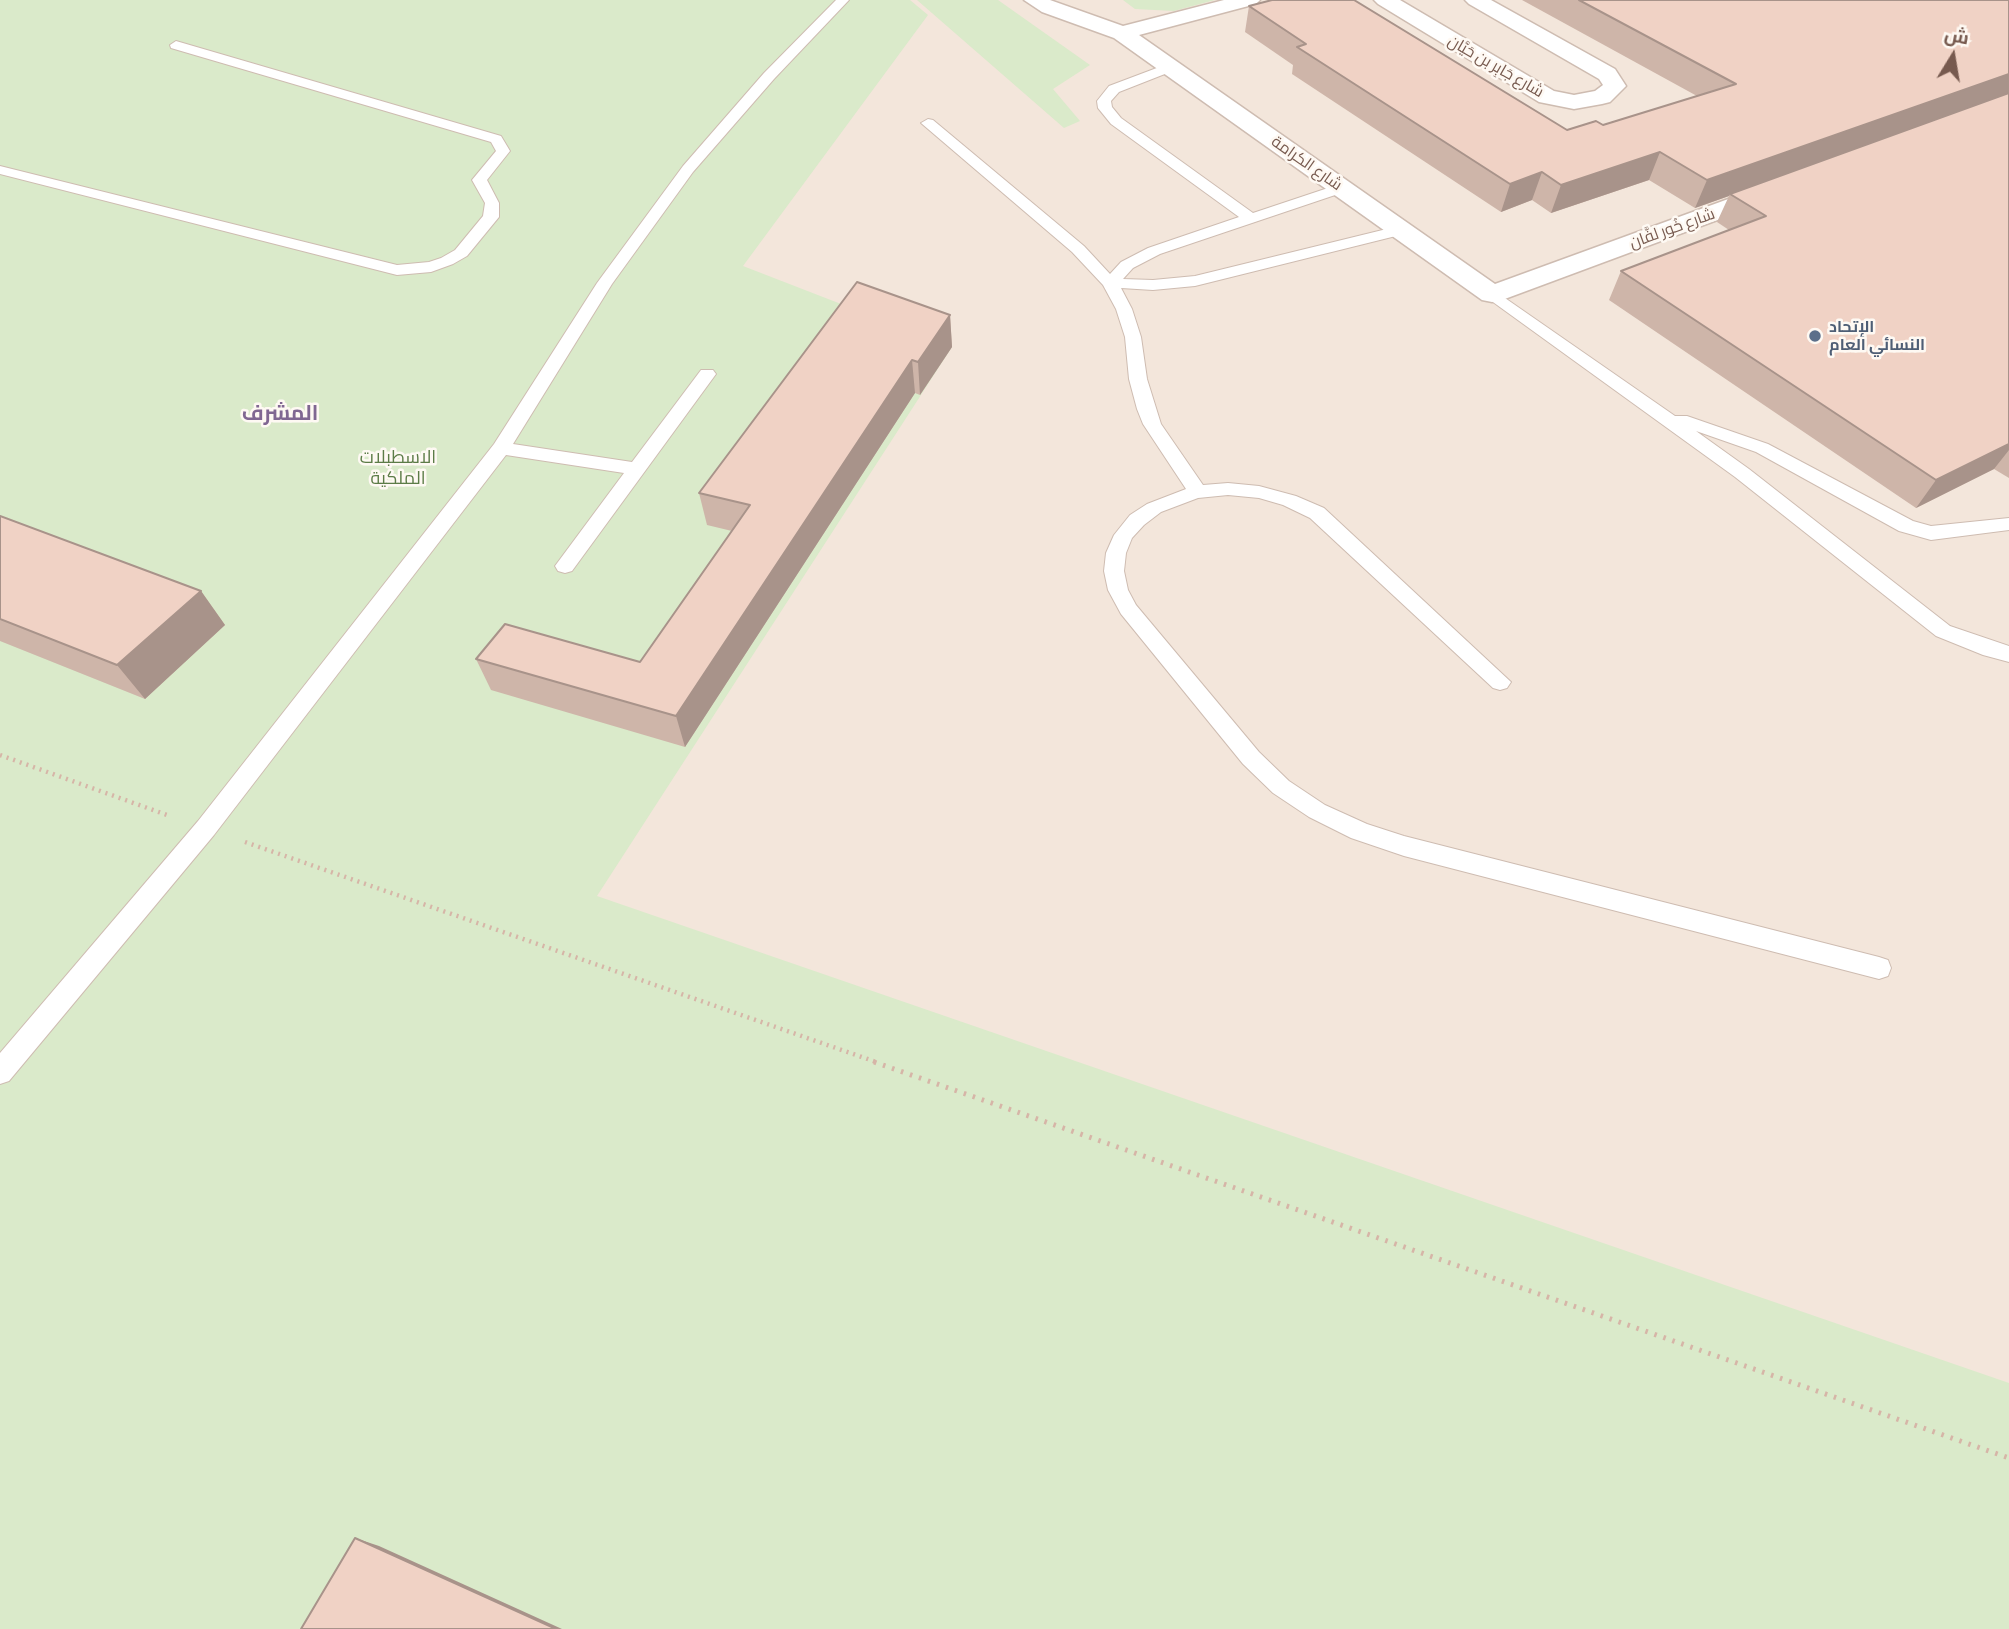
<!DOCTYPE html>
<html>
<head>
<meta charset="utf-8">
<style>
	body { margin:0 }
	#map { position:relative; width:2009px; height:1629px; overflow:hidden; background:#fcf4ec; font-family:Barlow,Cairo,sans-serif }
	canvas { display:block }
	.north { position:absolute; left:1918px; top:21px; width:70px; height:70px; -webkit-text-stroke:5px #fef9f3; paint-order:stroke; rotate:11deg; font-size:19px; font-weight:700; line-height:28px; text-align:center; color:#775a4f }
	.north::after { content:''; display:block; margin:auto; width:24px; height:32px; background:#775a4f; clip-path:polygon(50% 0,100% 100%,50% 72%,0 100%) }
</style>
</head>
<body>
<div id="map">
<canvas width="2009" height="1629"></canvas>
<div class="north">ش</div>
</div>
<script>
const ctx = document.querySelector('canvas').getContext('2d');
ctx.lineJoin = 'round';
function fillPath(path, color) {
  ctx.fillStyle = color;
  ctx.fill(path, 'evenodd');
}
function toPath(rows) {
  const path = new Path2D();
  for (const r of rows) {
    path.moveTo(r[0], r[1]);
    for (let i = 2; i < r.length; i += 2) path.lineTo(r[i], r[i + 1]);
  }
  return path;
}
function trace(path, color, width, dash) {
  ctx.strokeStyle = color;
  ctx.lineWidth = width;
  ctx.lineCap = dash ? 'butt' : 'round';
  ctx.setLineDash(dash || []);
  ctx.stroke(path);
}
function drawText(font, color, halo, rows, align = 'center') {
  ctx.font = font + ' Barlow,Cairo,sans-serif';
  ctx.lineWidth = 5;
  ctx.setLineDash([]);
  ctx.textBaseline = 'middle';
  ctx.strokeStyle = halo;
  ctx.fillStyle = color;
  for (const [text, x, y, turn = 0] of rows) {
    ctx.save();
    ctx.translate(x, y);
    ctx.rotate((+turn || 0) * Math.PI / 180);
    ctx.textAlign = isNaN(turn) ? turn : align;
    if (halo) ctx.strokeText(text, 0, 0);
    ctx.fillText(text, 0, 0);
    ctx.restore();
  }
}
const residential = toPath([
	[0,0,2009,0,2009,1629,0,1629]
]);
const green = toPath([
	[0,0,910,0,928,15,743,266,952,347,597,896,2009,1383,2009,1629,0,1629],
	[917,0,998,0,1090,65,1053,89,1080,121,1064,128],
	[1123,0,1215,0,1174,11,1135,9]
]);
const pathFar1 = toPath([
	[0,755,167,815],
	[245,842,879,1063]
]);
const path = toPath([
	[874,1062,2009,1458]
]);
const lane = toPath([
	[836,0,849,0,774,79,693,172,612,284,513,444,632,462,701,370,713,370,716,374,572,571,565,573,558,571,555,566,624,473,506,455,214,835,9,1081,0,1084,0,1053,198,821,494,444,597,283,683,166,764,73,836,0],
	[176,41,501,136,510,151,487,180,499,203,499,217,467,256,453,264,431,272,397,275,0,174,0,166,397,265,429,262,441,258,455,250,483,216,485,203,472,180,496,151,491,142,171,48,170,45,176,41],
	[1170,63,1175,64,1175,70,1119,92,1111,101,1112,107,1121,118,1253,213,1337,185,1342,184,1349,188,1347,191,1160,254,1133,268,1123,279,1153,280,1195,276,1403,225,1411,230,1408,233,1195,286,1153,290,1121,288,1132,309,1141,337,1147,379,1161,424,1203,485,1228,483,1259,486,1296,496,1324,508,1511,682,1507,688,1500,690,1493,688,1310,518,1283,505,1259,498,1228,495,1198,498,1161,512,1144,525,1132,538,1126,553,1124,571,1128,590,1136,605,1259,752,1289,781,1325,805,1367,824,1404,836,1879,957,1888,960,1891,968,1888,976,1879,979,1404,856,1351,838,1309,817,1273,793,1243,764,1121,614,1108,590,1104,571,1106,553,1114,535,1130,515,1147,504,1186,489,1143,424,1137,409,1129,379,1125,337,1116,309,1103,285,1072,252,921,123,928,119,933,120,1084,246,1110,274,1121,262,1148,248,1239,217,1111,124,1098,108,1097,101,1109,86,1170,63],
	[1492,289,1675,416,1687,416,1768,444,1913,521,1931,526,2009,518,2009,530,1931,540,1899,531,1756,452,1696,431,1749,469,1950,626,2009,646,2009,662,1983,655,1936,636,1735,477,1486,297,1484,294,1492,289]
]);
const street = toPath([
	[1024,0,1050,0,1123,26,1224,0,1260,0,1256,4,1139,35,1495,284,1764,186,1773,183,1782,186,1786,191,1782,196,1502,300,1492,302,1482,300,1114,38,1042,12,1024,0],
	[1374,0,1400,0,1554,91,1574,95,1595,91,1603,85,1599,79,1469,4,1465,0,1491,0,1615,69,1626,86,1610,102,1602,104,1574,109,1539,102,1378,4,1374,0]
]);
const wall = toPath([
	[1522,0,2009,0,2009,478,1994,469,1916,508,1609,300,1621,271,1729,230,1717,222,1729,196,1695,208,1649,180,1551,213,1532,200,1501,212,1292,74,1293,65,1245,32,1249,6,1567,130,1603,125,1697,96],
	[950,315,952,347,920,395,915,393,685,747,491,690,476,659,640,662,732,531,707,525,699,493],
	[0,516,201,591,225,625,145,699,0,641]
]);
const shadedWall = toPath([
	[2009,74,2009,95,1730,194,1729,196,1695,208,1707,180],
	[1660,152,1649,180,1551,213,1561,185],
	[1542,172,1532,200,1501,212,1510,184],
	[950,315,952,347,920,395,918,362],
	[912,360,915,393,685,747,676,716],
	[2009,444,2009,450,1994,469,1916,508,1936,480],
	[201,591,225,625,145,699,117,665],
	[355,1538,379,1546,562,1629,556,1629]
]);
const building = toPath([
	[1272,0,1354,0,1567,130,1596,121,1603,125,1736,84,1579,0,2009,0,2009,74,1707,180,1660,152,1561,185,1542,172,1510,184,1297,47,1306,44,1249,6,1272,0],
	[2009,93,2009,444,1936,480,1621,271,1766,216,1730,194,2009,93],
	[857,282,950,315,918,362,912,360,676,716,476,659,505,624,640,662,750,505,699,493,857,282],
	[0,516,201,591,117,665,0,619,0,516],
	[355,1538,556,1629,301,1629,355,1538]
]);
const markers = [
	[1815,336,7,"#5c6f8a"]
];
const farStreetnames = [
	["شارع جَابِر بن حَيَّان",1496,66,30],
	["شارع الكرامة",1307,163,35],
	["شارع خُور لفَّان",1672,228,-20]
];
const farServicenames = [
	["الإتحاد",1829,327],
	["النسائي العام",1829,345]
];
const parkNames = [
	["الاسطبلات",398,457],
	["الملكية",398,478]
];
const farDistrictnames = [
	["المشرف",280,413]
];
fillPath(residential, '#f3e6db');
fillPath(green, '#daeaca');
trace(lane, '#cebcb1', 2);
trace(street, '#cebcb1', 3);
trace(pathFar1, '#d6b5a7', 4.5, [2, 5]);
trace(path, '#d6b5a7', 5, [2.5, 7]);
fillPath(lane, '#fff');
fillPath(street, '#fff');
fillPath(wall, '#ceb5a9');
fillPath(shadedWall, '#a8938a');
fillPath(building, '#f0d2c5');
trace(building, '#a8938a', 2);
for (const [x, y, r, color] of markers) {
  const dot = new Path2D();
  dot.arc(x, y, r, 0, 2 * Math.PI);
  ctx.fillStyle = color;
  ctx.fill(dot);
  trace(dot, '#fef9f3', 2.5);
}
drawText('16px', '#775a4f', '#fef9f3', farStreetnames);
drawText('bold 16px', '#4e5e75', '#fef9f3', farServicenames, 'left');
drawText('18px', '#5c7c47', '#fef9f3', parkNames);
drawText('bold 21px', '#806792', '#fef9f3', farDistrictnames);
</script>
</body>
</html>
